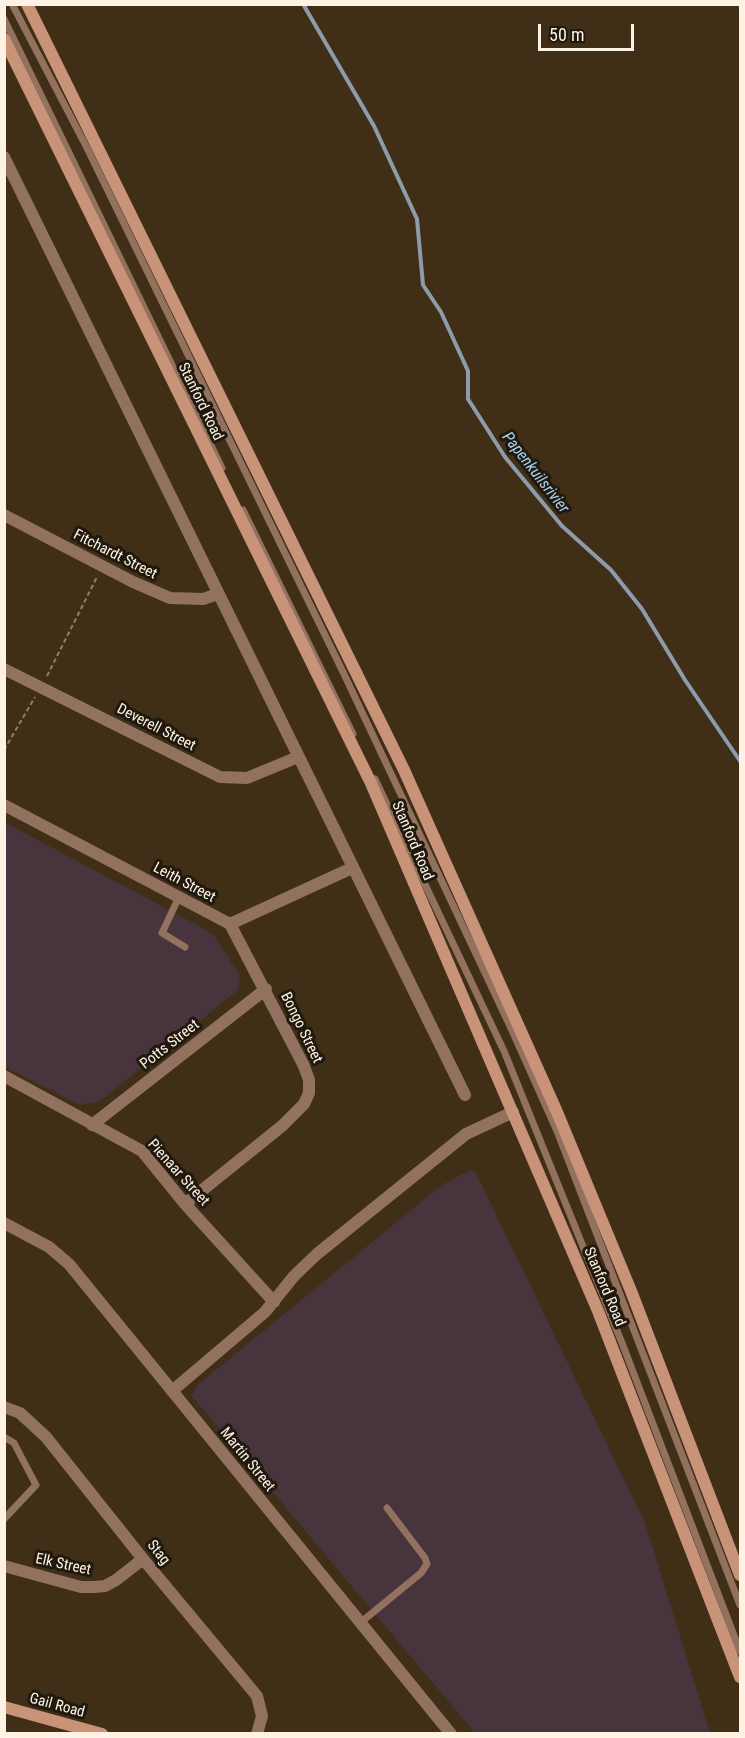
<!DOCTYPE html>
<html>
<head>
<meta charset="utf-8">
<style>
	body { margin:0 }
	#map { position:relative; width:745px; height:1738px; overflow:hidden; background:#402f16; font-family:"Roboto Condensed",sans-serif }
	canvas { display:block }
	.frame { position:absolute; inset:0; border:6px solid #fdf2e4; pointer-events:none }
	.scale { position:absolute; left:538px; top:24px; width:96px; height:27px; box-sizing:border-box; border:3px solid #fdf2e4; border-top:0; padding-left:8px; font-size:18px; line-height:21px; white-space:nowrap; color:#fdf2e4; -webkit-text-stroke:4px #20190e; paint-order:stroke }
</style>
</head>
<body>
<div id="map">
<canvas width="745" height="1738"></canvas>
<div class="frame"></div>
<div class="scale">50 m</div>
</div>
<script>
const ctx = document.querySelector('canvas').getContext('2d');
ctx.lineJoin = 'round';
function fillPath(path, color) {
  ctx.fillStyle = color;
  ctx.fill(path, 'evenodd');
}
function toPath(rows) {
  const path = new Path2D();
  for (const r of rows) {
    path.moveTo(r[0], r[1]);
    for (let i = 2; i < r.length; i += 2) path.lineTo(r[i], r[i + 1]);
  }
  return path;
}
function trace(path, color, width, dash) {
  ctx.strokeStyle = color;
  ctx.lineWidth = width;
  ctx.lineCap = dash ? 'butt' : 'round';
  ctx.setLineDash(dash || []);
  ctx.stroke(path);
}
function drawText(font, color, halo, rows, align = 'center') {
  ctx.font = font + ' "Roboto Condensed",sans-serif';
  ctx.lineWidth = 6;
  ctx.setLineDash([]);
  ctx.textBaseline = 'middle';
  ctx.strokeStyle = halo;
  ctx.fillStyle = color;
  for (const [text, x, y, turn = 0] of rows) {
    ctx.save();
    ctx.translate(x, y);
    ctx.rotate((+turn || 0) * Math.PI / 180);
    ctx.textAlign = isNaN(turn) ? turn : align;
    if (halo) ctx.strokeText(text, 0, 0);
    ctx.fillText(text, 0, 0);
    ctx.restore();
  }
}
const education = toPath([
	[4,822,199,926,215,937,240,976,238,990,100,1101,80,1105,5,1067],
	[470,1170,476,1173,645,1523,710,1733,475,1733,192,1396,196,1386,442,1185]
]);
const stream = toPath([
	[303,4,374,126,417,219,423,285,441,312,468,371,468,399,505,457,562,526,611,570,642,609,685,680,740,761]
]);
const path = toPath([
	[739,4,740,8],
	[47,676,97,577],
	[4,750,35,697]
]);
const lane = toPath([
	[12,4,87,148,344,674,510,1026,557,1131,740,1605],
	[4,19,222,468],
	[243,510,353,734],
	[375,779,504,1051,622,1343,740,1651],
	[179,897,162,933,185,947],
	[4,1437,14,1443,36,1485,4,1519],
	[360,1623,421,1573,427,1564,425,1558,387,1508]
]);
const street = toPath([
	[4,157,465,1095],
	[4,515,133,582,170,598,203,599,218,594],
	[4,669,220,777,247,778,298,757],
	[4,805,230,924,352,868],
	[4,1076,142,1151,185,1204,274,1302],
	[92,1125,266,989],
	[185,1204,282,1126,304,1104,309,1093,309,1080,304,1066,230,924],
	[4,1223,49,1247,69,1264,451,1734],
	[172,1391,265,1312,294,1276,317,1254,466,1134,513,1112],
	[4,1407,20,1413,46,1437,143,1559,257,1696,262,1716,257,1734],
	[4,1566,81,1587,94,1587,105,1586,116,1580,143,1559]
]);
const secondary = toPath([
	[27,4,404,770,557,1112,631,1291,740,1575],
	[4,39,370,781,598,1311,740,1677],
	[4,1707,102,1734]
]);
const streetNames = [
	["Stanford Road",200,402,64],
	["Fitchardt Street",115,555,27],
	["Deverell Street",156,728,27],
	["Stanford Road",412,841,67],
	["Leith Street",184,883,28],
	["Bongo Street",301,1028,64],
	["Potts Street",170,1045,-38],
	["Pienaar Street",178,1173,48],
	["Stanford Road",604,1287,67],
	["Martin Street",247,1460,51],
	["Stag",158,1553,51],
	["Elk Street",63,1565,12],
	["Gail Road",57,1706,15]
];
const waterNames = [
	["Papenkuilsrivier",535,473,52]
];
fillPath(education, '#47343c');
trace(stream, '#8d9cab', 4);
trace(path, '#8f806c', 2, [4.5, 3]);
trace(lane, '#92715f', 7);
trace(street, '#92715f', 12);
trace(secondary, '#c99377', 12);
drawText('15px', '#fdf2e4', '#20190e', streetNames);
drawText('italic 16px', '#acd1f6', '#20190e', waterNames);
</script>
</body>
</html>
